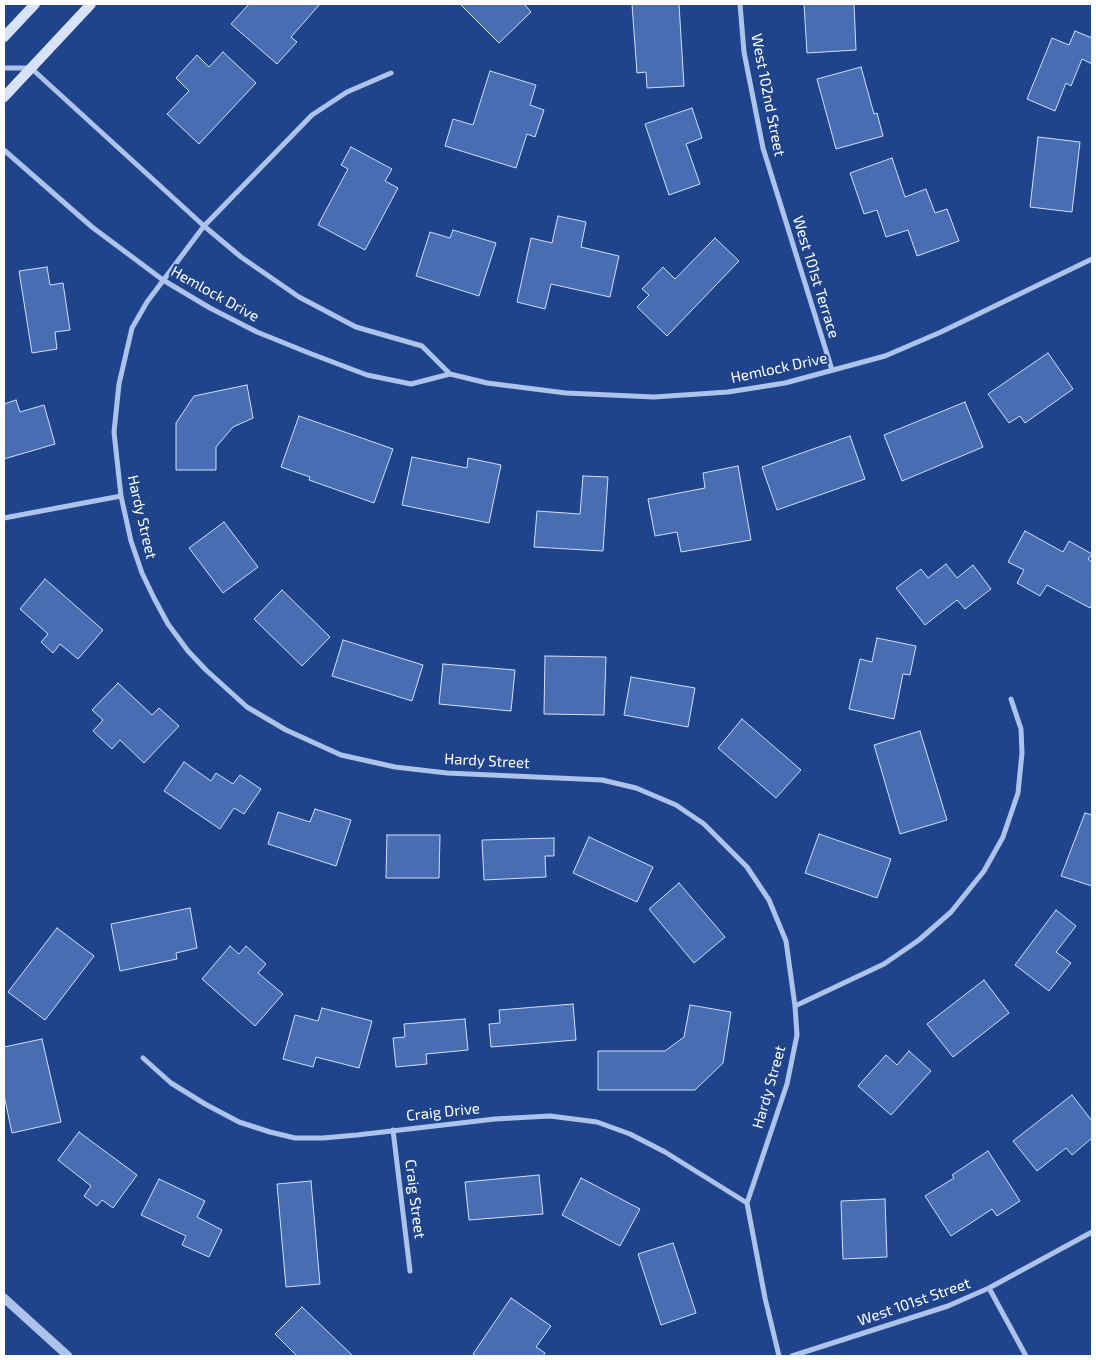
<!DOCTYPE html>
<html>
<head>
<meta charset="utf-8">
<style>
	body { margin:0 }
	#map { position:relative; width:1096px; height:1360px; overflow:hidden; background:#20448b; font-family:"Exo 2",sans-serif }
	canvas { display:block }
	.frame { position:absolute; inset:0; border:5px solid #fff; pointer-events:none }
</style>
</head>
<body>
<div id="map">
<canvas width="1096" height="1360"></canvas>
<div class="frame"></div>
</div>
<script>
const ctx = document.querySelector('canvas').getContext('2d');
ctx.lineJoin = 'round';
function fillPath(path, color) {
  ctx.fillStyle = color;
  ctx.fill(path, 'evenodd');
}
function toPath(rows) {
  const path = new Path2D();
  for (const r of rows) {
    path.moveTo(r[0], r[1]);
    for (let i = 2; i < r.length; i += 2) path.lineTo(r[i], r[i + 1]);
  }
  return path;
}
function trace(path, color, width, dash) {
  ctx.strokeStyle = color;
  ctx.lineWidth = width;
  ctx.lineCap = dash ? 'butt' : 'round';
  ctx.setLineDash(dash || []);
  ctx.stroke(path);
}
function drawText(font, color, halo, rows, align = 'center') {
  ctx.font = font + ' "Exo 2",sans-serif';
  ctx.lineWidth = 4.5;
  ctx.setLineDash([]);
  ctx.textBaseline = 'middle';
  ctx.strokeStyle = halo;
  ctx.fillStyle = color;
  for (const [text, x, y, turn = 0] of rows) {
    ctx.save();
    ctx.translate(x, y);
    ctx.rotate((+turn || 0) * Math.PI / 180);
    ctx.textAlign = isNaN(turn) ? turn : align;
    if (halo) ctx.strokeText(text, 0, 0);
    ctx.fillText(text, 0, 0);
    ctx.restore();
  }
}
const building = toPath([
	[249,4,320,4,291,37,297,42,277,64,231,24,249,4],
	[460,4,524,4,531,12,499,43,460,4],
	[632,4,679,4,684,86,647,88,646,72,637,73,632,4],
	[804,4,854,4,856,50,807,53,804,4],
	[1075,31,1092,38,1092,64,1082,59,1071,86,1066,83,1055,111,1027,99,1052,38,1069,45,1075,31],
	[223,52,256,83,199,144,167,114,189,91,176,78,197,55,209,67,223,52],
	[861,67,874,114,877,113,883,136,836,149,817,79,861,67],
	[490,71,536,85,530,105,544,110,535,137,527,134,516,168,445,146,453,119,473,125,490,71],
	[692,108,702,138,686,144,700,184,669,195,645,124,692,108],
	[1038,137,1080,142,1072,212,1030,207,1038,137],
	[351,147,392,169,385,181,398,188,365,250,318,225,348,169,341,165,351,147],
	[892,158,905,197,926,189,935,213,947,209,959,241,917,256,908,230,886,237,877,210,864,214,850,173,892,158],
	[558,216,586,222,581,247,619,256,610,297,551,284,545,309,517,302,531,238,552,243,558,216],
	[453,230,496,243,479,296,416,276,430,232,450,238,453,230],
	[715,238,739,261,667,336,637,307,649,295,642,289,663,267,675,279,715,238],
	[47,267,50,285,63,283,70,330,55,332,57,349,32,353,19,271,47,267],
	[1048,353,1073,389,1025,423,1020,416,1009,423,988,394,1048,353],
	[247,385,253,418,233,427,216,447,216,470,176,470,176,423,194,396,247,385],
	[16,400,20,412,44,405,55,444,4,459,4,404,16,400],
	[965,402,983,447,902,481,884,435,965,402],
	[299,416,393,449,374,503,309,480,310,477,281,467,299,416],
	[850,436,865,479,777,510,762,467,850,436],
	[412,457,467,468,468,458,501,465,489,523,402,505,412,457],
	[738,466,751,540,681,552,677,532,655,536,648,499,705,488,703,473,738,466],
	[583,476,608,477,603,551,534,547,537,511,580,514,583,476],
	[224,522,258,567,223,593,189,548,224,522],
	[1025,531,1063,552,1069,541,1092,554,1088,559,1092,562,1092,604,1090,608,1047,585,1040,596,1017,583,1024,570,1008,562,1025,531],
	[946,564,957,578,973,565,991,589,965,609,957,600,925,625,896,588,921,569,928,578,946,564],
	[45,579,103,630,78,659,60,644,53,653,41,642,48,634,20,609,45,579],
	[282,590,330,637,302,666,254,619,282,590],
	[877,638,916,646,910,675,903,674,894,719,849,709,860,659,872,662,877,638],
	[343,640,423,665,412,701,332,676,343,640],
	[545,656,606,657,604,715,544,714,545,656],
	[443,664,515,670,511,711,439,704,443,664],
	[631,677,695,688,688,727,624,715,631,677],
	[118,683,152,715,159,708,179,726,144,763,120,740,112,749,93,731,103,720,92,710,118,683],
	[742,719,801,770,776,798,718,748,742,719],
	[920,731,947,820,900,834,874,745,920,731],
	[184,762,211,781,216,773,233,784,240,775,261,789,244,814,234,808,220,829,164,791,184,762],
	[315,809,351,820,336,866,268,844,278,812,310,822,315,809],
	[1085,813,1092,815,1092,886,1061,876,1085,813],
	[819,834,891,859,877,898,805,873,819,834],
	[387,835,440,835,439,878,386,878,387,835],
	[589,837,653,867,637,902,573,873,589,837],
	[554,838,554,856,545,856,546,877,484,880,482,840,554,838],
	[679,883,725,937,694,963,649,909,679,883],
	[190,908,197,948,176,953,177,959,120,971,111,924,190,908],
	[1056,910,1076,926,1056,952,1071,963,1049,991,1015,965,1056,910],
	[57,928,94,956,45,1020,8,992,57,928],
	[230,946,239,954,246,946,266,964,258,973,283,994,255,1026,202,979,230,946],
	[984,980,1009,1013,953,1057,927,1024,984,980],
	[573,1004,576,1040,491,1047,489,1024,500,1023,499,1010,573,1004],
	[690,1005,731,1012,723,1063,695,1090,598,1090,598,1051,665,1051,684,1037,690,1005],
	[322,1008,372,1021,359,1068,316,1057,313,1067,283,1059,295,1015,318,1021,322,1008],
	[465,1019,468,1050,426,1054,427,1064,396,1067,393,1038,405,1037,404,1024,465,1019],
	[42,1039,61,1122,12,1133,4,1095,4,1047,42,1039],
	[909,1051,931,1071,891,1115,858,1086,886,1055,897,1065,909,1051],
	[1072,1095,1092,1121,1092,1138,1072,1155,1066,1148,1037,1171,1013,1141,1072,1095],
	[79,1132,137,1175,113,1208,102,1200,97,1206,84,1196,91,1186,58,1160,79,1132],
	[988,1151,1020,1201,997,1216,992,1209,951,1236,925,1196,954,1178,952,1175,988,1151],
	[539,1175,543,1214,469,1220,465,1182,539,1175],
	[581,1178,640,1209,620,1246,562,1215,581,1178],
	[159,1179,205,1201,197,1217,222,1230,209,1257,182,1245,186,1236,141,1215,159,1179],
	[311,1181,320,1284,286,1287,277,1184,311,1181],
	[885,1199,887,1257,843,1259,841,1201,885,1199],
	[673,1243,696,1313,661,1325,638,1254,673,1243],
	[511,1298,551,1326,536,1347,545,1353,543,1356,476,1356,473,1354,511,1298],
	[302,1307,353,1356,297,1356,275,1334,302,1307]
]);
const minor = toPath([
	[740,4,744,52,763,148,832,370],
	[4,68,31,68,204,226,241,257,299,297,356,327,422,346,450,374],
	[391,73,347,92,312,115,204,226,147,302,132,328,119,384,114,432,121,496,131,541,142,573,154,598,168,624,188,651,206,670,247,707,286,730,341,755,395,767,447,773,602,780,636,788,676,805,704,824,747,867,769,900,786,941,795,1006,797,1035,787,1084,747,1203,765,1298,779,1356],
	[4,150,92,227,163,280,210,308,257,332,309,353,367,375,411,384,450,374,487,383,566,393,654,397,728,392,785,383,885,356,941,332,1092,259],
	[4,518,121,496],
	[795,1006,884,964,919,940,951,912,984,871,1003,837,1018,793,1022,753,1021,729,1011,699],
	[143,1058,171,1083,205,1104,239,1122,270,1132,295,1138,323,1138,357,1135,495,1119,550,1116,597,1122,630,1134,665,1152,747,1203],
	[393,1130,410,1271],
	[989,1288,1026,1356],
	[792,1356,948,1306,989,1288,1092,1232]
]);
const tertiary = toPath([
	[4,1298,68,1356]
]);
const secondary = toPath([
	[4,37,35,4],
	[4,97,91,4]
]);
const streetNames = [
	["West 102nd Street",768,95,79],
	["West 101st Terrace",816,277,73],
	["Hemlock Drive",215,294,29],
	["Hemlock Drive",779,368,-12],
	["Hardy Street",142,517,77],
	["Hardy Street",487,761,3],
	["Hardy Street",769,1087,-74],
	["Craig Drive",443,1112,-6],
	["Craig Street",415,1199,83],
	["West 101st Street",914,1302,-19]
];
fillPath(building, '#496db2');
trace(building, '#d2dff8', 1);
trace(minor, '#adc3eb', 5);
trace(tertiary, '#adc3eb', 9);
trace(secondary, '#d8e3f9', 10);
drawText('15px', '#fff', '#20448b', streetNames);
</script>
</body>
</html>
